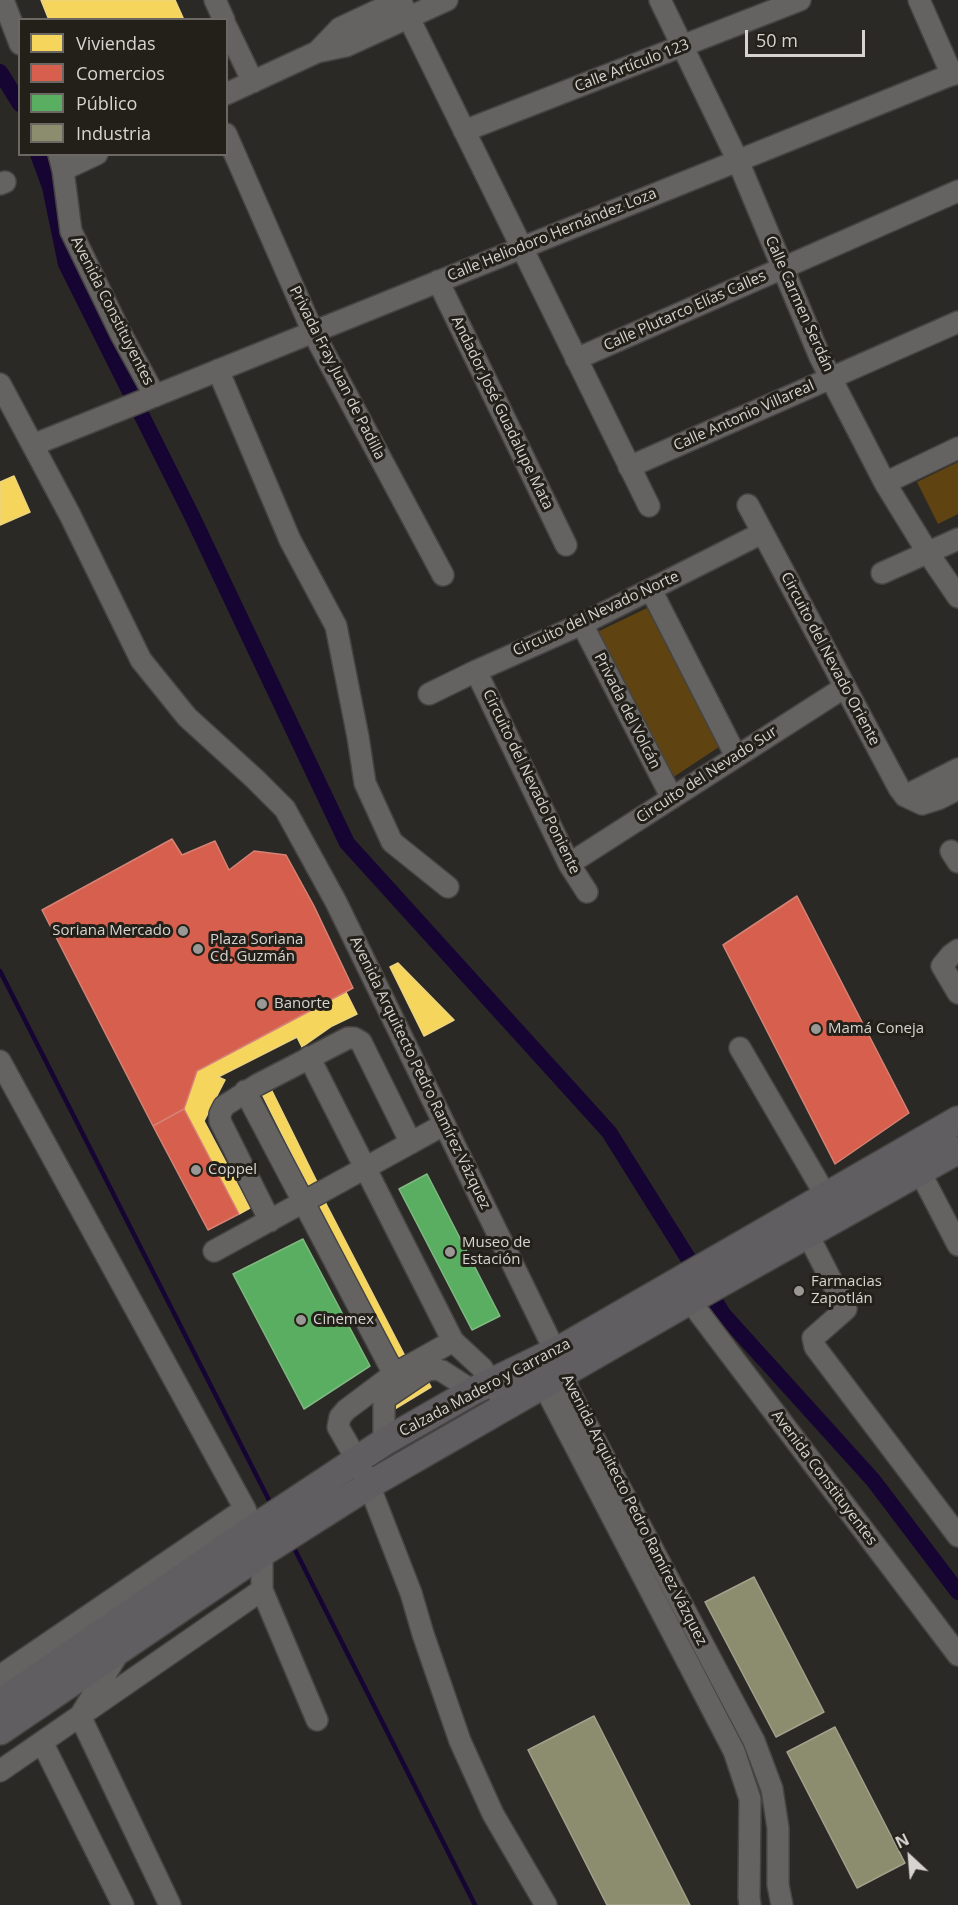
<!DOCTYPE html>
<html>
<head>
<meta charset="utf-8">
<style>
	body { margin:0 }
	#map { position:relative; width:958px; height:1905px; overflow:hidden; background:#2b2926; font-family:"Open Sans",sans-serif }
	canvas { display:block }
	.legend { position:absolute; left:18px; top:18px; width:210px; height:138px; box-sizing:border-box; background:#23201a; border:2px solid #6b6863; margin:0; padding:8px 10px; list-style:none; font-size:18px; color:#d6d3d0 }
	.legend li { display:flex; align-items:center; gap:12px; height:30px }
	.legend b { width:30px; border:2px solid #6b6863 }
	.north { position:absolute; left:880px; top:1827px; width:60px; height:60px; -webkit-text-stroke:4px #23201a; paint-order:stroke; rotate:334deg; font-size:16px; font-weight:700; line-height:24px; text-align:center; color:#d6d3d0 }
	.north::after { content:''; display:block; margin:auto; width:21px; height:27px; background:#d6d3d0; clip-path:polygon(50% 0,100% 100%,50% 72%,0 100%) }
	.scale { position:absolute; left:745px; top:30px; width:120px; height:27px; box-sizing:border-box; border:3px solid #d6d3d0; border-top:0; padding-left:8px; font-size:18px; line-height:21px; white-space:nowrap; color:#d6d3d0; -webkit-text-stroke:4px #23201a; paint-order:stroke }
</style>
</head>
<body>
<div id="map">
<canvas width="958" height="1905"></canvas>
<ul class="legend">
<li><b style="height:16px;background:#f6d55c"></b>Viviendas</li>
<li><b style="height:16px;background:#d6604d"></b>Comercios</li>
<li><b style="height:16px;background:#5aae61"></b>Público</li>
<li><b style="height:16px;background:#8c8c6e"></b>Industria</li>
</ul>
<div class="north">N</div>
<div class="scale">50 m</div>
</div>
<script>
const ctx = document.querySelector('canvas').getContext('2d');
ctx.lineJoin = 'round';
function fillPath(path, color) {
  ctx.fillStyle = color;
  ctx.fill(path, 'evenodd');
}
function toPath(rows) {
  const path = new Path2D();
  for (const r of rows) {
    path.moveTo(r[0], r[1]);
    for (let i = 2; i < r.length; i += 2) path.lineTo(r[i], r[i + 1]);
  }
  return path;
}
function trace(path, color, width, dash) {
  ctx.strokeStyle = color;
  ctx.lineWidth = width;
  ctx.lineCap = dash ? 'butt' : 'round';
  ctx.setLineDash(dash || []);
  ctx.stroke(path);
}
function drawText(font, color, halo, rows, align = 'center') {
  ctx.font = font + ' "Open Sans",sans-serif';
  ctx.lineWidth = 6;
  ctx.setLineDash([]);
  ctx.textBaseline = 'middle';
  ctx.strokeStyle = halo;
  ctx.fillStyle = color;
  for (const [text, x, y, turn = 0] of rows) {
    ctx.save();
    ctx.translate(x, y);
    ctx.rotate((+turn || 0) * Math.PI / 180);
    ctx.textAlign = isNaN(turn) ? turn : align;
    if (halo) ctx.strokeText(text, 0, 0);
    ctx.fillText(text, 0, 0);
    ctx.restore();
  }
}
const green = toPath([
	[958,462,958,514,938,524,917,482],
	[647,608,719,747,672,778,597,632]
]);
const homes = toPath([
	[41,0,175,0,184,20,49,20,41,0],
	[14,476,30,512,0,525,0,482,14,476],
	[398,963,454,1020,424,1036,390,967,398,963],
	[346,992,357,1014,332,1026,302,1047,297,1037,218,1077,225,1080,204,1121,250,1208,239,1214,184,1109,197,1071,346,992],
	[270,1087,317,1182,308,1186,261,1092,270,1087],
	[323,1198,405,1356,397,1361,315,1203,323,1198],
	[425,1377,431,1387,393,1410,387,1399,425,1377]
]);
const shops = toPath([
	[172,839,182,855,215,841,229,870,254,851,286,855,314,906,353,988,197,1071,184,1109,153,1126,42,910,172,839],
	[797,896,909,1113,835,1164,723,945,797,896],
	[184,1109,239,1214,208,1230,153,1126,184,1109]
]);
const public = toPath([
	[427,1174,500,1316,472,1330,399,1189,427,1174],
	[303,1239,370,1366,304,1409,233,1274,303,1239]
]);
const industry = toPath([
	[754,1577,824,1712,776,1737,705,1602,754,1577],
	[594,1716,690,1905,607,1905,528,1750,594,1716],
	[835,1727,905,1863,857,1888,787,1752,835,1727]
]);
const stream = toPath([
	[0,971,271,1504],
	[292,1544,475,1905]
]);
const canal = toPath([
	[0,72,20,104],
	[38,154,50,187,66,264,192,516,347,843,609,1132,723,1314,873,1480,958,1592]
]);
const minor = toPath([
	[3,0,20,44],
	[215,0,224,20],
	[400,0,649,506],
	[660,0,738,161,820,357,885,483,928,553,958,597],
	[919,0,952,75],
	[226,26,253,82],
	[317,52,340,28,400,0],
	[226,94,317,52,346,46,447,0],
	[464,131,800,0],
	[226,134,313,332,443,575],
	[59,154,63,170,71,231,121,334,155,396],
	[63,170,97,154],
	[0,184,5,182],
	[438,281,566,545],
	[576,359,958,191],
	[218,370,290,540,336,626,358,737,365,783,392,842,448,887],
	[0,384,70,515,141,660,187,717,255,779,285,809,336,902,555,1351,569,1391,754,1741,772,1789,778,1828,778,1885,782,1905],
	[33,445,958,72],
	[629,467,958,322],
	[885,483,958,448],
	[748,505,899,788,905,796,922,804,938,799,958,789],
	[882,573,958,539],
	[651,590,736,756],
	[582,624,672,798],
	[476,671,569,864,587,892],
	[429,694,476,671,582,624,762,533],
	[905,796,958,769],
	[951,851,958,862],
	[569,864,845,687],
	[958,950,951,955,942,966,958,993],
	[740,1048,826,1196],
	[309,1057,453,1341,482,1368,499,1394],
	[0,1061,245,1509,262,1553,262,1590,0,1771],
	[245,1091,394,1374],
	[920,1172,958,1245],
	[270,1221,220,1121,220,1114,224,1106,257,1085,348,1038,354,1038,361,1042,411,1143],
	[808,1235,846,1309,813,1338,815,1347,958,1536],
	[214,1251,436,1129],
	[690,1301,958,1655],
	[453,1341,394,1374,346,1410,340,1417,338,1427,357,1460,369,1485,411,1593,423,1634,460,1741,493,1814,546,1905],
	[543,1370,544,1386,734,1751,750,1799,749,1897,750,1905],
	[384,1442,384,1403,387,1397,427,1370,435,1369,442,1371,473,1391],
	[262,1590,317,1720],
	[119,1652,80,1716,170,1905],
	[0,1676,245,1509],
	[42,1742,123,1905]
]);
const major = toPath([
	[0,1703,260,1524,384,1442,473,1391,566,1346,958,1120],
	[0,1731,262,1553,369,1485,696,1297,958,1150]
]);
const markers = [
	[183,931,6,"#9a9894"],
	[198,949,6,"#9a9894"],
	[262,1004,6,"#9a9894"],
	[816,1029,6,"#9a9894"],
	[196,1170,6,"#9a9894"],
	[450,1252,6,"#9a9894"],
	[799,1291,6,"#9a9894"],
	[301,1320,6,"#9a9894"]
];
const streetNames = [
	["Calle Artículo 123",632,66,-21],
	["Calle Heliodoro Hernández Loza",552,235,-22],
	["Calle Carmen Serdán",799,304,66],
	["Avenida Constituyentes",112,311,63],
	["Calle Plutarco Elías Calles",685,311,-24],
	["Privada Fray Juan de Padilla",337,373,63],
	["Andador José Guadalupe Mata",502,413,64],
	["Calle Antonio Villareal",744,416,-24],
	["Circuito del Nevado Norte",596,614,-25],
	["Circuito del Nevado Oriente",830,659,62],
	["Privada del Volcán",627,711,63],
	["Circuito del Nevado Sur",707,775,-33],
	["Circuito del Nevado Poniente",531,782,64],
	["Avenida Arquitecto Pedro Ramírez Vázquez",420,1073,64],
	["Calzada Madero y Carranza",485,1388,-28],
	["Avenida Constituyentes",824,1478,53],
	["Avenida Arquitecto Pedro Ramírez Vázquez",634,1510,63]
];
const poiNames = [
	["Soriana Mercado",171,931,"right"],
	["Plaza Soriana",210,940],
	["Cd. Guzmán",210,957],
	["Banorte",274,1004],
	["Mamá Coneja",828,1029],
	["Coppel",208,1170],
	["Museo de",462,1243],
	["Estación",462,1260],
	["Farmacias",811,1282],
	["Zapotlán",811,1299],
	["Cinemex",313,1320]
];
fillPath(green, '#5f4310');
fillPath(homes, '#f6d55c');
trace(homes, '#ecd47f', 1.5);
fillPath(shops, '#d6604d');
trace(shops, '#d68274', 1.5);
fillPath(public, '#5aae61');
trace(public, '#7fb982', 1.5);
fillPath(industry, '#8c8c6e');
trace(industry, '#a2a18b', 1.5);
trace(stream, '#160433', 4.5);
trace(canal, '#160433', 16);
trace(minor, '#464442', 24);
trace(major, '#464442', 30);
trace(minor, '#646361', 21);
trace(major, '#615e62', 27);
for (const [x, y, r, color] of markers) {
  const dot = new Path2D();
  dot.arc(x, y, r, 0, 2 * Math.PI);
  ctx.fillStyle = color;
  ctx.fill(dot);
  trace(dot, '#23201a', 2);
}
drawText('15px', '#d6d3d0', '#23201a', streetNames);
drawText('15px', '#d6d3d0', '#23201a', poiNames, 'left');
</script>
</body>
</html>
